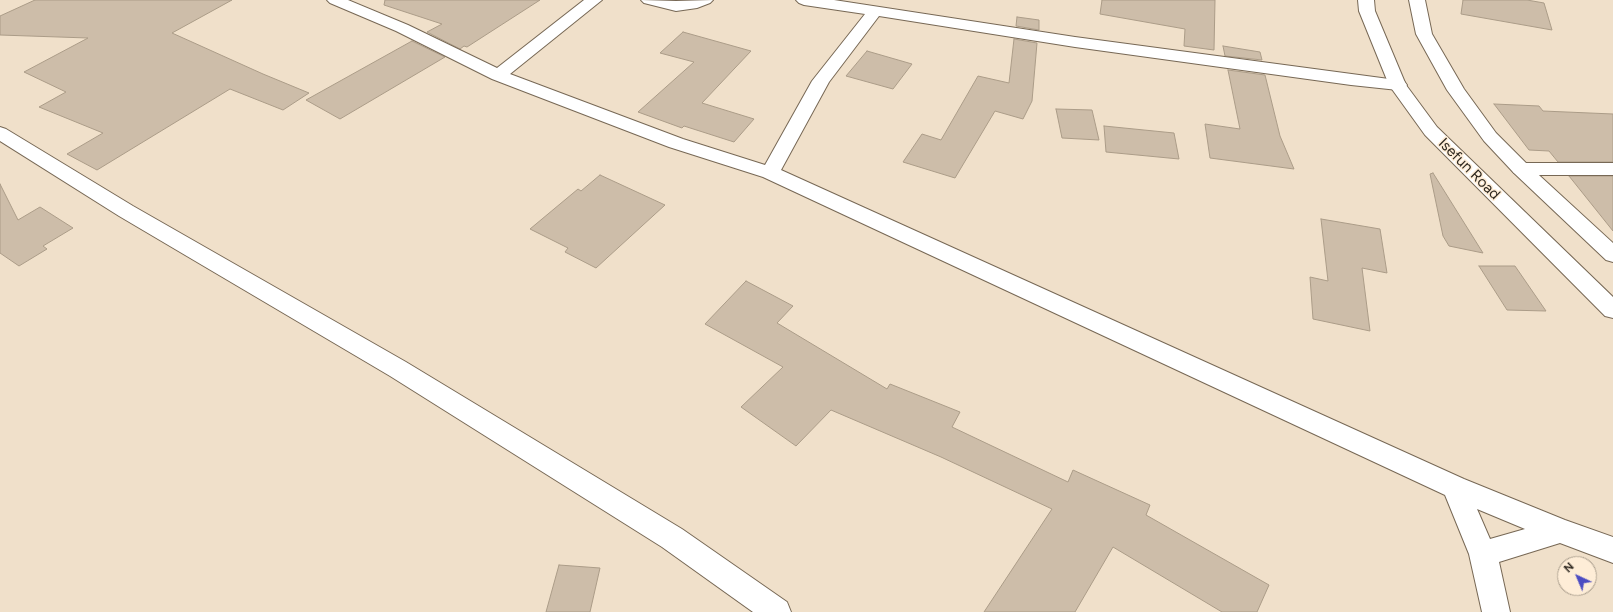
<!DOCTYPE html>
<html>
<head>
<meta charset="utf-8">
<style>
	body { margin:0 }
	#map { position:relative; width:1613px; height:612px; overflow:hidden; background:#f0e0ca; font-family:Figtree,sans-serif }
	canvas { display:block }
	.north { position:absolute; left:1557px; top:556px; width:40px; height:40px; box-sizing:border-box; background:#feedd7; border:1px solid #aa9e8d; border-radius:50%; rotate:316deg; font-size:11px; font-weight:700; line-height:16px; text-align:center; color:#2d271f }
	.north::after { content:''; display:block; margin:auto; width:14px; height:18px; background:#4c4cc2; clip-path:polygon(50% 0,100% 100%,50% 72%,0 100%) }
</style>
</head>
<body>
<div id="map">
<canvas width="1613" height="612"></canvas>
<div class="north">N</div>
</div>
<script>
const ctx = document.querySelector('canvas').getContext('2d');
ctx.lineJoin = 'round';
function fillPath(path, color) {
  ctx.fillStyle = color;
  ctx.fill(path, 'evenodd');
}
function toPath(rows) {
  const path = new Path2D();
  for (const r of rows) {
    path.moveTo(r[0], r[1]);
    for (let i = 2; i < r.length; i += 2) path.lineTo(r[i], r[i + 1]);
  }
  return path;
}
function trace(path, color, width, dash) {
  ctx.strokeStyle = color;
  ctx.lineWidth = width;
  ctx.lineCap = dash ? 'butt' : 'round';
  ctx.setLineDash(dash || []);
  ctx.stroke(path);
}
function drawText(font, color, halo, rows, align = 'center') {
  ctx.font = font + ' Figtree,sans-serif';
  ctx.lineWidth = 3;
  ctx.setLineDash([]);
  ctx.textBaseline = 'middle';
  ctx.strokeStyle = halo;
  ctx.fillStyle = color;
  for (const [text, x, y, turn = 0] of rows) {
    ctx.save();
    ctx.translate(x, y);
    ctx.rotate((+turn || 0) * Math.PI / 180);
    ctx.textAlign = isNaN(turn) ? turn : align;
    if (halo) ctx.strokeText(text, 0, 0);
    ctx.fillText(text, 0, 0);
    ctx.restore();
  }
}
const building = toPath([
	[35,0,232,0,172,33,263,74,309,93,283,110,230,89,97,170,67,154,103,133,39,107,66,92,24,72,88,38,0,35,0,16,35,0],
	[385,0,540,0,467,47,464,46,460,49,427,32,442,24,384,5,385,0],
	[1102,0,1215,0,1214,50,1184,46,1185,29,1100,14,1102,0],
	[1463,0,1527,0,1544,3,1552,30,1461,14,1463,0],
	[1017,17,1039,20,1039,30,1016,26,1017,17],
	[683,32,751,51,702,103,754,119,734,142,684,126,682,128,638,112,694,62,660,53,683,32],
	[1014,39,1037,43,1032,101,1023,119,995,111,955,178,903,162,922,134,941,140,978,76,1009,83,1014,39],
	[412,41,445,57,340,119,306,100,412,41],
	[1223,46,1260,52,1262,60,1225,56,1223,46],
	[867,51,912,64,893,89,846,76,867,51],
	[1228,70,1265,75,1280,136,1294,169,1210,158,1205,124,1240,129,1228,70],
	[1494,104,1539,106,1543,111,1613,114,1613,162,1558,162,1549,151,1529,150,1494,104],
	[1056,109,1092,110,1099,140,1062,138,1056,109],
	[1104,126,1174,133,1179,159,1106,152,1104,126],
	[1433,173,1483,253,1449,246,1443,236,1430,174,1433,173],
	[600,175,665,205,596,268,565,252,568,248,530,229,578,189,581,191,600,175],
	[1569,176,1613,176,1613,231,1569,176],
	[0,184,18,220,40,207,73,228,43,246,47,249,19,266,0,253,0,184],
	[1321,219,1380,229,1387,273,1362,268,1370,331,1313,319,1310,277,1328,281,1321,219],
	[1479,266,1515,266,1546,311,1507,310,1479,266],
	[746,281,793,306,777,323,887,389,890,384,960,412,952,427,1068,482,1073,470,1150,505,1146,515,1269,585,1257,612,1222,612,1113,547,1075,612,984,612,1052,509,941,457,831,410,796,446,741,407,783,367,705,324,746,281],
	[559,565,600,568,590,612,546,612,559,565]
]);
const street = toPath([
	[327,0,348,0,408,25,497,68,584,0,602,0,510,74,683,139,765,165,812,81,865,14,804,5,799,3,796,0,834,0,1075,37,1404,81,1407,85,1404,89,1398,90,1351,85,1075,47,879,16,829,82,781,170,1464,479,1565,520,1613,537,1613,563,1560,543,1499,562,1510,612,1482,612,1469,554,1445,495,763,177,669,147,492,79,396,31,330,3,327,0],
	[1477,509,1525,529,1490,539,1477,509],
	[641,0,676,1,713,0,710,3,697,8,676,11,644,3,641,0],
	[0,127,6,129,133,206,406,362,682,529,787,602,791,612,753,612,662,547,390,376,119,216,0,141,0,127],
	[1521,163,1613,163,1613,175,1521,175,1514,173,1511,169,1514,165,1521,163]
]);
const secondary = toPath([
	[1358,0,1374,0,1375,11,1406,85,1437,127,1613,297,1613,318,1605,316,1425,135,1389,85,1359,11,1358,0],
	[1409,0,1425,0,1432,34,1464,89,1496,133,1528,165,1613,243,1613,262,1606,260,1514,173,1484,141,1447,90,1416,34,1409,0]
]);
const streetNames = [
	["Isefun Road",1469,169,45]
];
fillPath(building, '#cdbda9');
trace(building, '#ab9c88', 1);
trace(street, '#776855', 2);
trace(secondary, '#776855', 2);
fillPath(street, '#fff');
fillPath(secondary, '#fff');
drawText('15px', '#2d271f', '#feedd7', streetNames);
</script>
</body>
</html>
